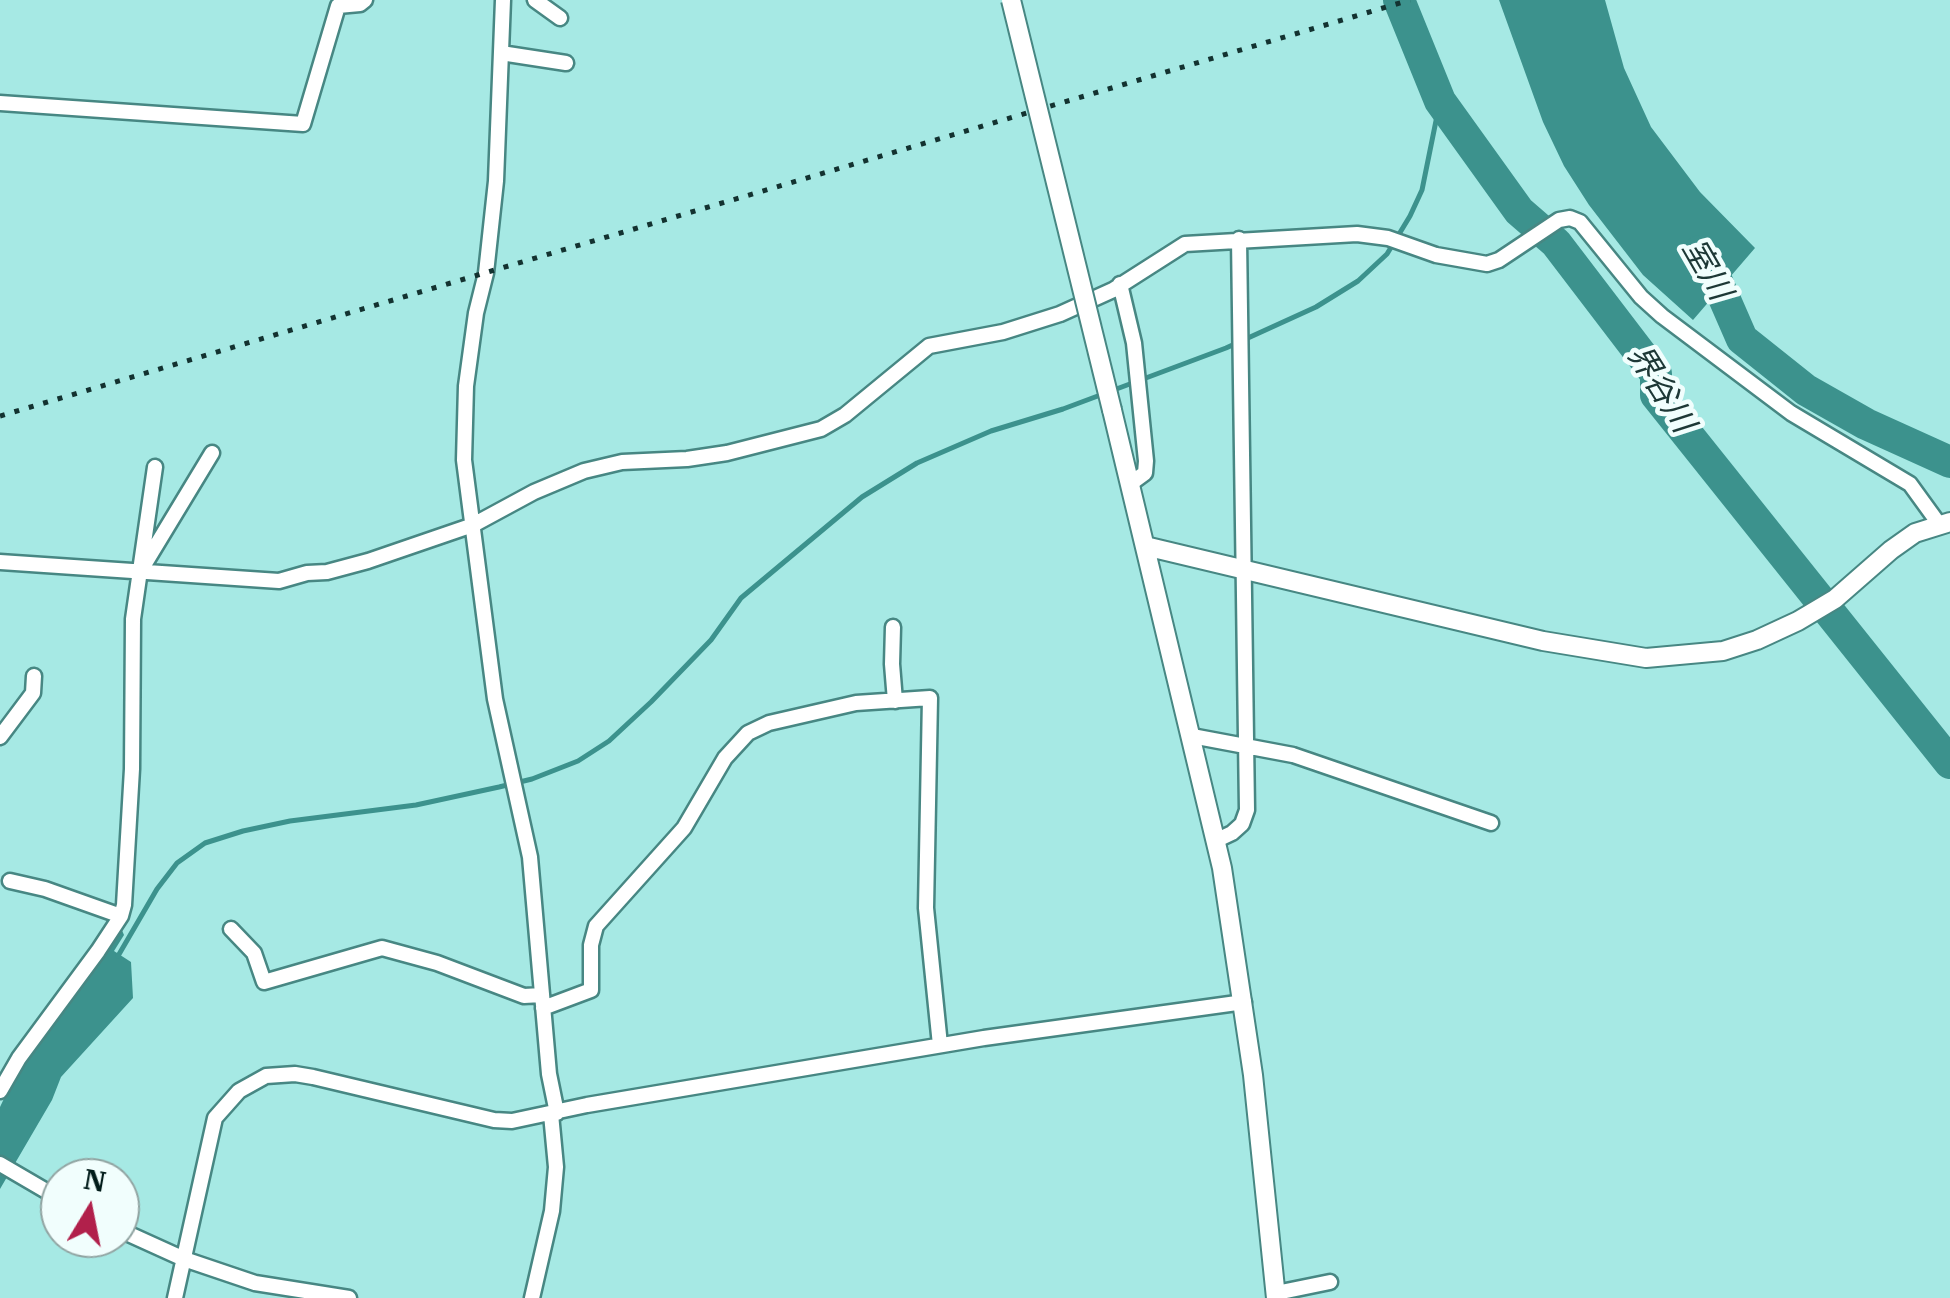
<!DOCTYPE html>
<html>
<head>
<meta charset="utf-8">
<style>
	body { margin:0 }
	#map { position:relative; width:1950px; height:1298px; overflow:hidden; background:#a6e9e4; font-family:"IBM Plex Serif",serif }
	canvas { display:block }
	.north { position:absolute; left:40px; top:1158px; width:100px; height:100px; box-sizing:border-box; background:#f1fefd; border:2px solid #91a4a2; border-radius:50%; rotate:10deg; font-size:28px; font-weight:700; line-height:40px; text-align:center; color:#011c1a }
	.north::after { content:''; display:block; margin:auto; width:35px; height:45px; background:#b1204b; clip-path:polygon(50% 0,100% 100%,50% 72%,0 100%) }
</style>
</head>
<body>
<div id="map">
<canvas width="1950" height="1298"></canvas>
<div class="north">N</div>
</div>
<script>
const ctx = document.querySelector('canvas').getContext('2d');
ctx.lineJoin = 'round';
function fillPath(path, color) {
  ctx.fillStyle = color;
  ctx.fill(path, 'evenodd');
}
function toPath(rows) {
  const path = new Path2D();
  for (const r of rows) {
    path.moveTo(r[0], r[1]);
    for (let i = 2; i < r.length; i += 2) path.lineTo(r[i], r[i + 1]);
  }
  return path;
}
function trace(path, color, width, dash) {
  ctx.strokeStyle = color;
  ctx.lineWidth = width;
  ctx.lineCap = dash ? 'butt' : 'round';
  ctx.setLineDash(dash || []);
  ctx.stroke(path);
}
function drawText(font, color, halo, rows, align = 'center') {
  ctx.font = font + ' "IBM Plex Serif","Noto Sans JP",serif';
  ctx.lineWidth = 9;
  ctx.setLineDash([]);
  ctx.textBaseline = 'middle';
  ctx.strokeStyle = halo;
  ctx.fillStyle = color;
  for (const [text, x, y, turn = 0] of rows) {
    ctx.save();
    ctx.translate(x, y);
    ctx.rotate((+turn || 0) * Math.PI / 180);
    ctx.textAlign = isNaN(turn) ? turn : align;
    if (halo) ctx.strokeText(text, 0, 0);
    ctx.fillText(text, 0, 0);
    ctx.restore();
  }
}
const water = toPath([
	[1499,0,1605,0,1624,68,1651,127,1700,192,1755,248,1693,320,1643,275,1589,205,1564,166,1543,122],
	[121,928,124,935,114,951,131,962,133,998,61,1077,52,1100,0,1189,0,1107,10,1086]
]);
const stream = toPath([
	[118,956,157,889,177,863,205,843,243,831,290,821,416,805,499,787,532,779,578,761,609,741,651,702,711,640,741,598,862,497,917,463,991,431,1063,409,1226,348,1316,307,1358,281,1387,254,1410,216,1422,190,1440,101]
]);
const river = toPath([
	[1399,0,1440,101,1519,211,1556,243,1656,374,1656,395,1950,763],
	[1700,251,1708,261,1742,339,1806,390,1866,424,1950,462]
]);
const minor = toPath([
	[503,0,496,181,486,273,476,313,466,386,464,460,495,699,530,857,549,1074,557,1113],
	[535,0,560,18],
	[501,53,566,63],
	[0,103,303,124,338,6,360,4,365,0],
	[1120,284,1134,343,1146,461,1145,473,1130,484],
	[0,562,279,581,307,573,327,572,368,561,473,525,534,492,584,471,622,462,687,459,727,453,821,429,845,415,929,346,1003,332,1060,314,1113,290,1185,244,1357,234,1388,238,1436,255,1487,264,1499,260,1559,220,1570,218,1580,222,1641,297,1662,316,1791,413,1910,484,1939,524],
	[143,567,212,453],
	[893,627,892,664,895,701],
	[1192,736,1293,755,1491,823],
	[0,737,33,693,34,676],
	[1215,841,1232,833,1242,824,1247,810,1239,239],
	[10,881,45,889,121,916],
	[231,929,254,953,264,982,382,948,437,963,524,996,542,995],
	[543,1008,591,990,591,945,596,926,684,828,725,758,748,733,769,723,856,703,930,698,926,908,940,1045],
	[0,1091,19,1058,98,951,121,916,124,905,132,769,133,619,155,467],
	[0,1164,60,1199],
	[120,1230,184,1259,255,1283,349,1298],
	[1276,1293,1330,1282],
	[175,1298,215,1118,239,1091,266,1076,295,1074,313,1077,494,1120,512,1121,587,1105,984,1038,1244,1002],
	[532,1298,552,1211,556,1167,551,1114]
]);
const tertiary = toPath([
	[1112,410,1222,868,1253,1075,1276,1298],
	[1145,546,1543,641,1646,658,1723,651,1757,640,1798,621,1835,599,1891,550,1915,533,1950,522]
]);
const rail = toPath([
	[0,416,1410,0]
]);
const tertiaryBridge = toPath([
	[1011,0,1112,410]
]);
const waterNames = [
	["室川",1706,270,60],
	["界谷川",1660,389,58]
];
fillPath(water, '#3c928d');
trace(stream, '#3c928d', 5);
trace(river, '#3c928d', 32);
trace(minor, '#478783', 19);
trace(tertiary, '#478783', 22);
trace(minor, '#fff', 14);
trace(tertiary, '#fff', 18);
trace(rail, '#133230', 5, [5, 10]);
trace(tertiaryBridge, '#478783', 22, []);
trace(tertiaryBridge, '#fff', 18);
drawText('italic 32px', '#1d3836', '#f1fefd', waterNames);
</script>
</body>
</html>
